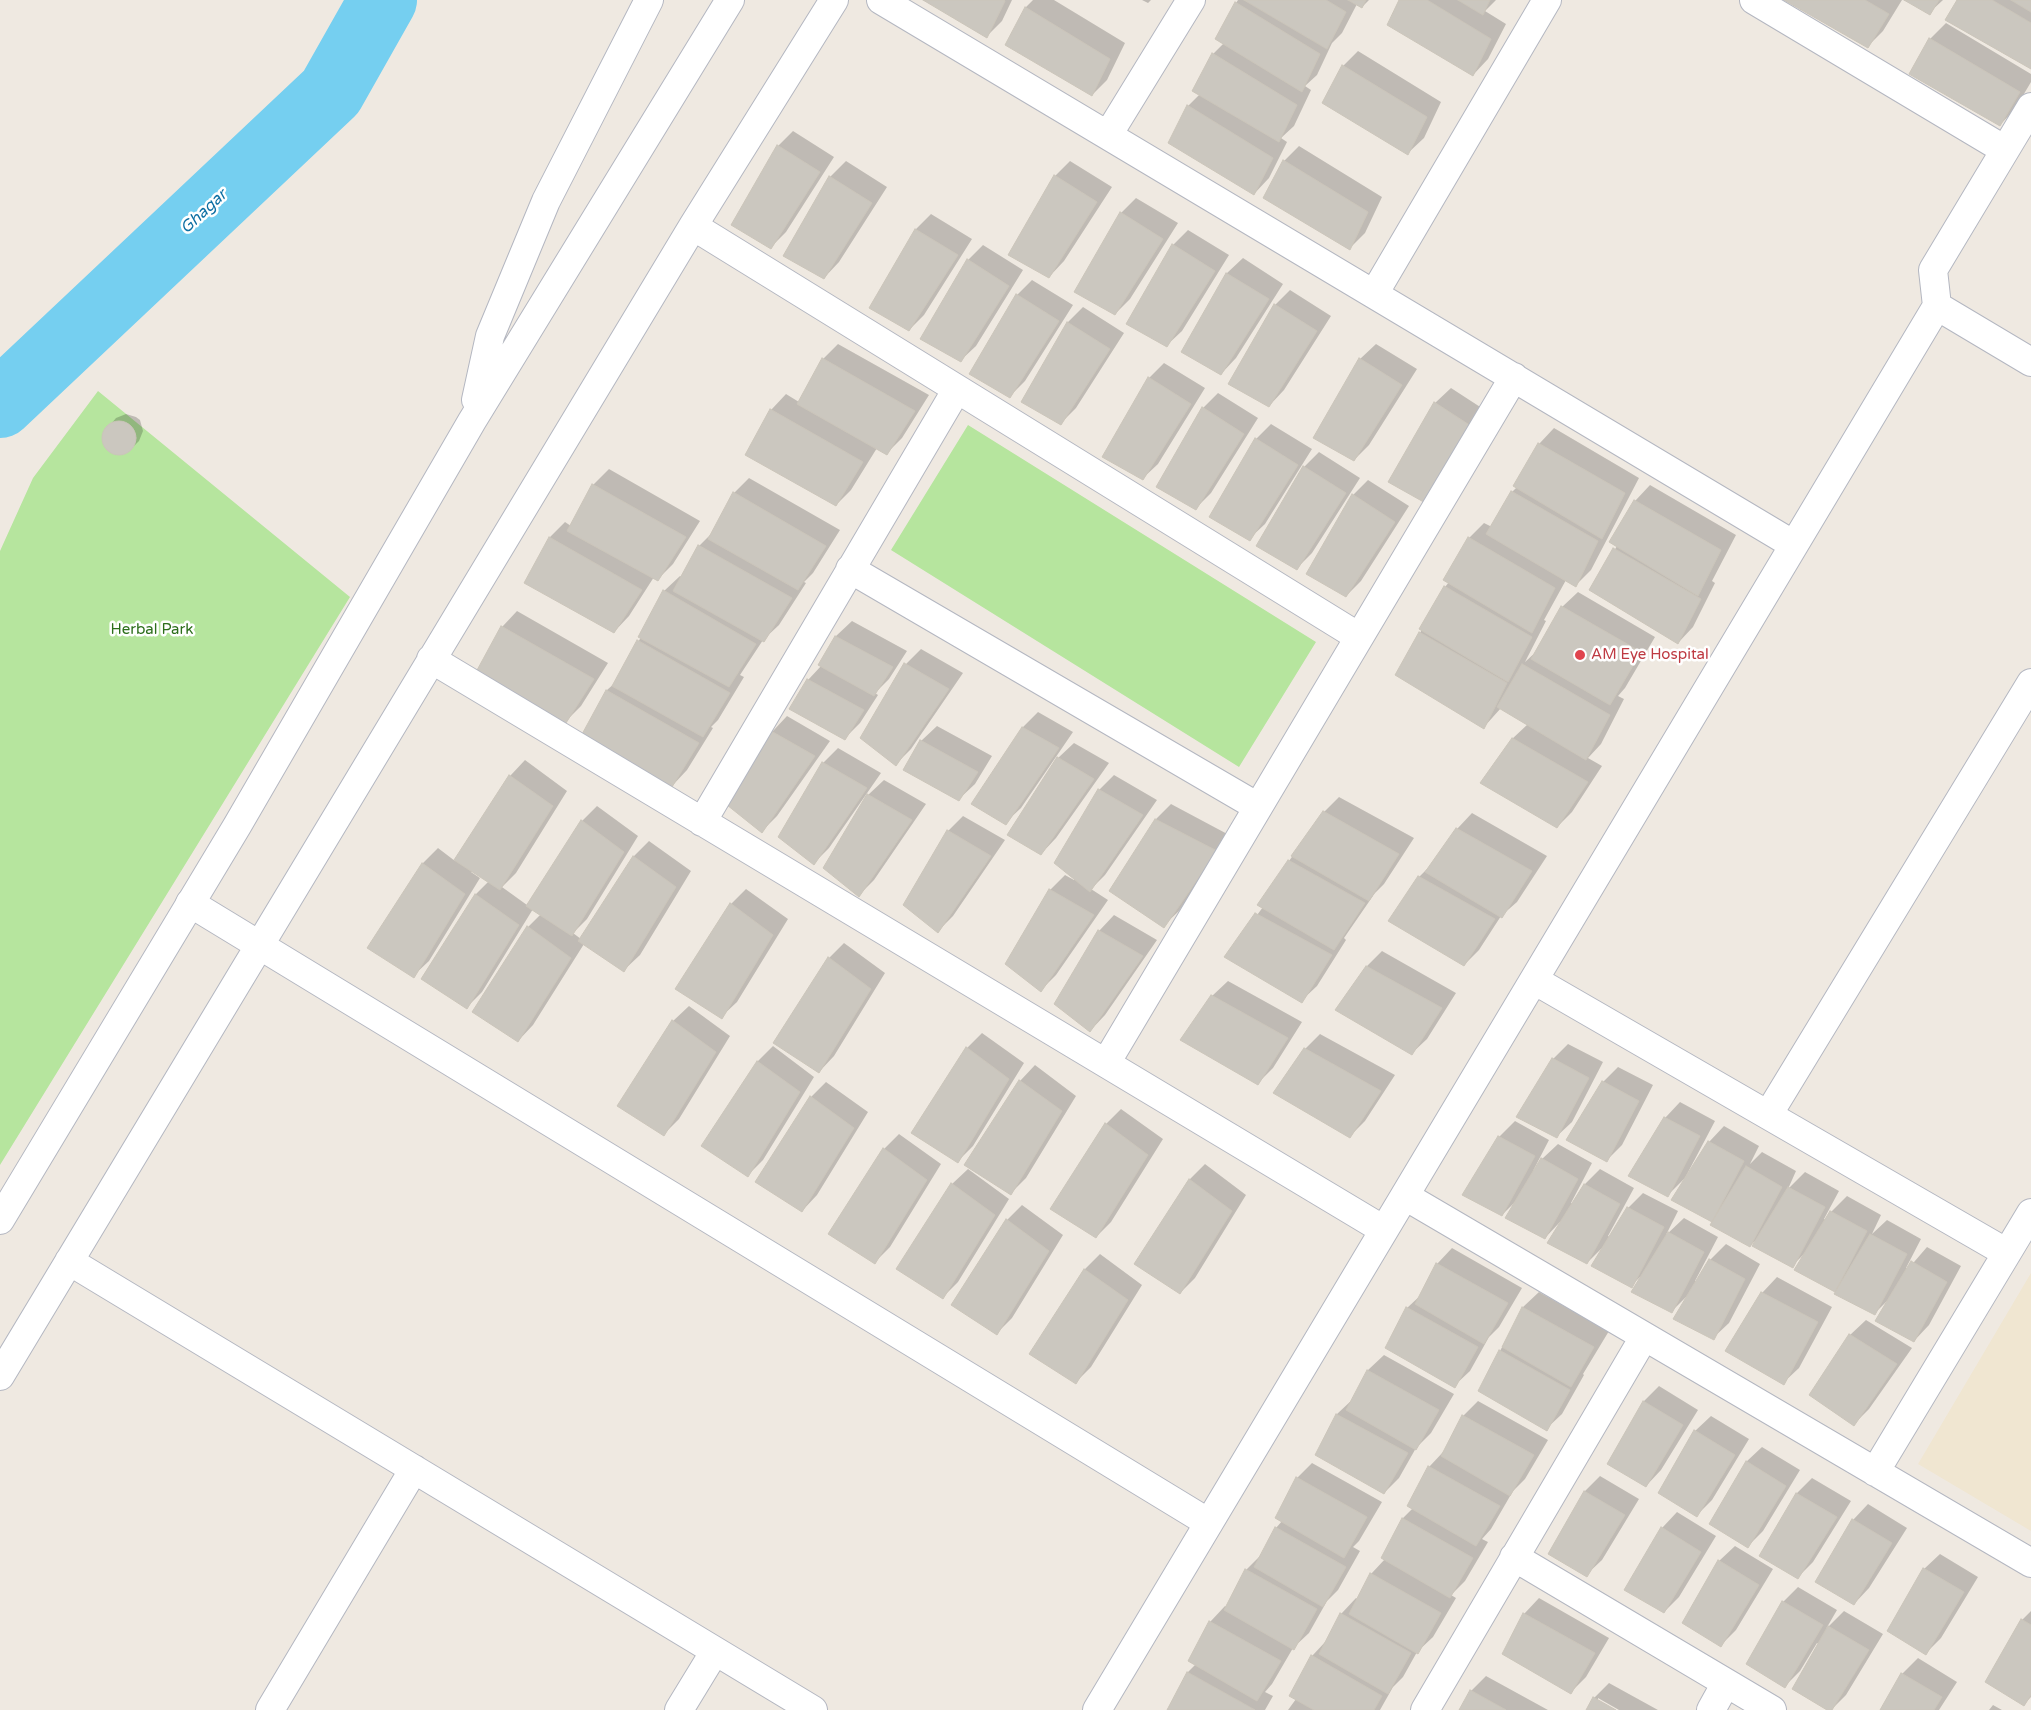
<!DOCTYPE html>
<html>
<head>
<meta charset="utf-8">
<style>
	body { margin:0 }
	canvas { display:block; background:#efe9e1 }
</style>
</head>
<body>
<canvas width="2031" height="1710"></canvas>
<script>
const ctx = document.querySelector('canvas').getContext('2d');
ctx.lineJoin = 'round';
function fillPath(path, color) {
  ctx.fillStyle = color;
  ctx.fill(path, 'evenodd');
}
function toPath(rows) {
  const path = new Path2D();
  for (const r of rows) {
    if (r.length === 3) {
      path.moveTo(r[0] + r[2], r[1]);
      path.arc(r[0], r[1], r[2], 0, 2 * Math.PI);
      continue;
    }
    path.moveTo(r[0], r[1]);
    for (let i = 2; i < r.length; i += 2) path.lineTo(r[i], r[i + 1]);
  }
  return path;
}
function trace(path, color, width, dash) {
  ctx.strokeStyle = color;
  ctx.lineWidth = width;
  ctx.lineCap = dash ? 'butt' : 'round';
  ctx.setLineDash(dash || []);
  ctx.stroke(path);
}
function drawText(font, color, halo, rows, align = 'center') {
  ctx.font = font + ' "Varela Round",sans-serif';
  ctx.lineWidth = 5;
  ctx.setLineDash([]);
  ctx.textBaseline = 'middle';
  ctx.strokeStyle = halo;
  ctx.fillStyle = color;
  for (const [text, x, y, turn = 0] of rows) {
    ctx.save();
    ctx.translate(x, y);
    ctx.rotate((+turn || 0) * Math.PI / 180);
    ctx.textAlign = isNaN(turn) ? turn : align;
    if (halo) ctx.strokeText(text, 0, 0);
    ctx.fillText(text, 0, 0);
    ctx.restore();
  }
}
const education = toPath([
	[2031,1273,2031,1531,1918,1464]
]);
const green = toPath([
	[98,391,350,597,0,1165,0,551,33,478],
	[968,425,1316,642,1239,767,891,550]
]);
const shadow = toPath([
	[925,0,1012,0,1002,21,987,36],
	[1033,0,1054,0,1125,43,1107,80,1092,95,1006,44,1026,7],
	[1142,0,1151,0,1148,3],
	[1238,0,1369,0,1362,7,1357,4,1342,33,1332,43,1317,75,1305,86,1311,90,1294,126,1281,138,1287,142,1269,178,1254,194,1188,106,1200,94,1213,54,1224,43,1236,3],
	[1401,0,1496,0,1485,11,1506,24,1488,59,1473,75],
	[1787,0,1902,0,1883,31,1868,46],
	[1906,0,1943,0,1929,13],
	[1959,0,2031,0,2031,68],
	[1946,23,2031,74,2031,82,2015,109,2000,125,1911,73,1930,39],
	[1358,51,1441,102,1424,138,1408,153,1343,66],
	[793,131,834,157,786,232,771,247,778,146],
	[1299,146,1382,197,1365,233,1349,249,1284,161],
	[846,161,887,187,839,262,824,278,785,255,830,177],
	[1070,161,1112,187,1064,261,1049,277,1055,176],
	[1136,198,1178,223,1130,299,1115,314,1121,213],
	[931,214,972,239,924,315,909,330,916,229],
	[1188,230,1229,255,1182,331,1166,346,1173,245],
	[983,245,1023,270,976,346,960,361,968,260],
	[1243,258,1283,284,1236,358,1221,374,1182,352,1227,273],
	[1032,280,1073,305,1025,381,1010,396,1017,295],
	[1290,290,1331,316,1284,390,1269,406,1275,305],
	[1083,307,1124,333,1076,408,1061,423,1023,401,1068,322],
	[838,344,929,395,902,438,887,453,877,448,851,490,836,505,747,455,771,410,786,394,799,402,823,359],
	[1376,344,1417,369,1369,445,1354,460,1315,438,1360,359],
	[1164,363,1205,388,1158,464,1142,479,1149,378],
	[1451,388,1491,414,1390,481,1435,403],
	[1218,393,1258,418,1211,493,1196,508,1203,408],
	[126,414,136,417,140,420,143,431,139,441,131,449,127,452,116,454,107,448,103,439,103,434,116,418],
	[1271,424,1312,449,1265,524,1249,539,1256,439],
	[1554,428,1639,478,1591,570,1575,586,1566,580,1544,620,1546,621,1525,662,1538,650,1562,607,1578,592,1655,637,1625,688,1618,696,1624,699,1601,744,1588,758,1602,766,1572,812,1557,827,1512,739,1528,724,1501,708,1484,727,1420,633,1445,587,1449,582,1469,538,1484,523,1492,527,1512,492,1517,487,1539,444],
	[1319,452,1360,478,1312,553,1297,568,1304,467],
	[609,469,700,521,673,564,658,579,654,577,629,616,614,632,526,583,550,537,565,522,571,526,593,485],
	[749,478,840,530,813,573,804,582,806,583,779,625,763,640,740,675,744,677,718,720,711,727,713,728,687,770,672,786,583,736,607,690,616,682,641,637,664,591,680,576,682,577,699,546,712,533,734,493],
	[1368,480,1409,506,1361,581,1346,596,1353,495],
	[1650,485,1736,535,1712,581,1715,583,1693,627,1678,643,1590,590,1617,546,1635,501],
	[517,611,608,663,581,706,566,721,502,627],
	[852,621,907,651,889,679,875,693,878,695,860,723,845,738,808,680,821,666,819,665,836,636],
	[921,649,963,673,911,749,896,764,906,664],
	[1038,712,1073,732,1021,808,1005,823,1023,727],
	[787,716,830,741,777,816,762,831,772,732],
	[937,726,992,756,975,784,959,799,921,741],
	[1074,743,1109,763,1056,838,1041,854,1058,758],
	[838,748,881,773,829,848,814,863,823,763],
	[525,760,567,791,516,873,502,887,527,905,582,821,597,806,638,836,587,919,573,933,581,939,634,856,649,841,691,871,640,955,624,970,584,944,533,1025,518,1041,528,927,541,914,533,909,482,992,467,1007,422,978,476,894,489,881,473,871,471,872,480,878,429,961,413,976,369,947,423,863,438,848,455,861,510,776],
	[1114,775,1157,800,1105,875,1091,889,1108,900,1056,975,1041,990,1050,890,1065,875,1074,880,1075,879,1099,790],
	[884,780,926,804,874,880,859,895,868,795],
	[1339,797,1414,838,1384,884,1375,893,1344,938,1346,940,1317,986,1301,1001,1226,957,1263,907,1289,861,1324,812],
	[1171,804,1231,836,1179,911,1163,926,1156,819],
	[1472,813,1547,856,1517,902,1501,916,1479,950,1464,965,1419,877,1432,864,1457,829],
	[963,816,1005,840,953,916,938,931,948,831],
	[746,889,788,919,737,1002,721,1017,731,904],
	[1114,915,1157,940,1105,1015,1090,1031,1056,1003,1099,931],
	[844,943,885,973,834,1056,819,1072,829,958],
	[1382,951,1456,993,1427,1039,1411,1054,1367,966],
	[1228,981,1302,1022,1273,1068,1257,1084,1212,996],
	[689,1006,730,1036,679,1119,664,1134,673,1021],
	[982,1033,1024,1063,973,1146,958,1161,967,1048],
	[1320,1034,1395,1075,1365,1121,1350,1136,1305,1049],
	[1568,1044,1603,1062,1572,1122,1556,1137,1553,1059],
	[773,1046,814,1077,763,1160,748,1175,757,1062],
	[1035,1065,1076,1096,1026,1178,1010,1194,1020,1081],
	[1618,1067,1653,1085,1622,1145,1607,1160,1603,1082],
	[826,1082,868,1112,817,1195,802,1211,811,1097],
	[1680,1102,1715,1121,1685,1178,1668,1195,1665,1118],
	[1121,1109,1163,1139,1111,1222,1096,1237,1106,1124],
	[1515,1121,1549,1140,1533,1171,1535,1172,1542,1159,1558,1144,1592,1163,1571,1203,1573,1204,1585,1184,1600,1169,1634,1188,1608,1236,1610,1237,1628,1208,1643,1193,1678,1211,1666,1235,1684,1218,1718,1237,1695,1281,1697,1282,1710,1260,1726,1244,1760,1264,1729,1323,1713,1338,1687,1296,1672,1311,1640,1277,1631,1286,1604,1246,1587,1263,1560,1222,1545,1238,1515,1202,1502,1215,1464,1195,1499,1137],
	[1724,1126,1759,1146,1750,1164,1762,1152,1796,1171,1788,1189,1805,1172,1839,1191,1824,1219,1826,1220,1831,1212,1847,1196,1881,1215,1872,1234,1887,1220,1921,1239,1906,1268,1908,1269,1927,1247,1961,1266,1929,1325,1914,1341,1887,1301,1875,1313,1796,1270,1804,1254,1792,1266,1757,1239,1750,1246,1714,1221,1673,1200,1709,1142],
	[899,1134,941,1164,890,1247,875,1262,884,1149],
	[1205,1164,1246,1195,1195,1278,1180,1293,1135,1264,1190,1179],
	[968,1169,1009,1199,958,1282,943,1297,952,1184],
	[1022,1205,1063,1235,1012,1318,997,1333,1007,1220],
	[1452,1248,1522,1288,1499,1327,1489,1337,1470,1371,1454,1386,1407,1308,1422,1294,1437,1264],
	[1100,1254,1142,1285,1091,1367,1076,1382,1031,1354,1085,1269],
	[1777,1277,1832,1307,1799,1368,1783,1383,1727,1351,1762,1293],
	[1539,1292,1609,1331,1583,1374,1584,1375,1562,1414,1546,1429,1500,1351,1523,1307],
	[1866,1320,1912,1348,1869,1409,1854,1424,1850,1335],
	[1384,1355,1454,1394,1431,1433,1416,1448,1399,1478,1384,1493,1317,1454,1337,1414,1353,1399,1368,1370],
	[1659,1386,1698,1410,1661,1470,1646,1486,1608,1463,1644,1401],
	[1478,1401,1548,1440,1525,1479,1513,1491,1491,1529,1482,1539,1488,1542,1465,1581,1451,1595,1456,1598,1433,1637,1417,1652,1403,1677,1393,1687,1380,1710,1288,1710,1296,1699,1312,1656,1327,1640,1341,1614,1356,1598,1358,1599,1371,1574,1385,1559,1383,1558,1403,1518,1413,1508,1429,1467,1444,1451,1463,1416],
	[1711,1416,1749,1439,1712,1500,1697,1515,1695,1431],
	[1762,1447,1800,1470,1763,1531,1748,1546,1746,1462],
	[1312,1463,1382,1502,1359,1541,1353,1547,1360,1551,1338,1590,1327,1601,1309,1633,1293,1648,1272,1684,1265,1692,1273,1696,1265,1710,1169,1710,1188,1672,1196,1664,1190,1661,1210,1622,1225,1606,1227,1607,1246,1570,1262,1554,1276,1528,1282,1521,1297,1478],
	[1600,1476,1639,1499,1602,1560,1586,1575,1549,1553,1585,1491],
	[1812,1478,1851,1501,1813,1562,1798,1577,1761,1555,1797,1493],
	[1868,1504,1907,1528,1869,1588,1854,1604,1853,1520],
	[1677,1512,1716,1536,1679,1597,1664,1612,1662,1528],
	[1735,1546,1773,1569,1736,1630,1721,1645,1684,1623,1719,1561],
	[1940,1554,1978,1577,1941,1638,1926,1653,1924,1569],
	[1798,1587,1837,1610,1826,1629,1844,1611,1883,1634,1846,1695,1831,1710,1819,1644,1817,1643,1800,1671,1785,1686,1783,1602],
	[1539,1598,1609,1638,1586,1677,1571,1692,1503,1653,1524,1614],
	[2031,1611,2031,1697,2024,1704,2022,1620],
	[1918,1658,1957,1682,1939,1710,1881,1710,1902,1674],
	[1486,1676,1548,1710,1461,1710,1471,1691],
	[1609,1683,1658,1710,1619,1710,1598,1698,1598,1701,1614,1710,1588,1710,1594,1698],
	[1993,1705,2002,1710,1989,1710]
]);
const river = toPath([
	[0,404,331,92,383,0]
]);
const building = toPath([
	[923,0,1004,0,1005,1,987,38,923,0],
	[1244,0,1326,0,1346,12,1327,49,1244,0],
	[1348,0,1366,0,1362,8,1348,0],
	[1399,0,1427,0,1491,39,1473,76,1387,25,1399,0],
	[1458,0,1490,0,1483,15,1458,0],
	[1784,0,1865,0,1889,14,1868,48,1784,0],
	[1904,0,1939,0,1930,15,1904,0],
	[1957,0,1992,0,2031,23,2031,69,1945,20,1957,0],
	[2011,0,2031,0,2031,12,2011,0],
	[1235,2,1320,54,1302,92,1215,39,1235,2],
	[1025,7,1110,59,1092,96,1005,45,1025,7],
	[1929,38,2020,92,2000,126,1909,74,1929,38],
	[1212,53,1297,105,1279,142,1192,91,1212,53],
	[1342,65,1427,117,1408,155,1322,103,1342,65],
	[1187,105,1273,158,1254,195,1168,143,1187,105],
	[777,145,820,172,771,249,731,225,777,145],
	[1283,160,1368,212,1350,250,1263,198,1283,160],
	[1054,175,1097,202,1049,278,1008,255,1054,175],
	[829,176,872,203,824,279,783,256,829,176],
	[1120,212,1163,239,1115,315,1074,292,1120,212],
	[915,229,958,255,909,331,869,308,915,229],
	[1172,244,1215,271,1167,347,1126,324,1172,244],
	[967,259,1009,286,961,362,920,339,967,259],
	[1226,273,1269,299,1221,375,1181,352,1226,273],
	[1016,294,1059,321,1010,398,969,374,1016,294],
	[1274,304,1317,331,1269,407,1228,384,1274,304],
	[1067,322,1110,349,1061,425,1021,402,1067,322],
	[822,358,915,411,887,455,797,404,822,358],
	[1359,358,1402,385,1354,461,1313,438,1359,358],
	[1148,377,1191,404,1143,480,1102,457,1148,377],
	[1434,402,1477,430,1429,505,1388,482,1434,402],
	[1202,407,1244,434,1196,510,1156,487,1202,407],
	[770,409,863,462,836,506,745,455,770,409],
	[119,438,17],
	[1255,438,1298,465,1250,541,1209,517,1255,438],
	[1538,443,1625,493,1602,539,1513,486,1538,443],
	[1303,466,1346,493,1297,570,1256,546,1303,466],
	[592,484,686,537,658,581,567,531,592,484],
	[1511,491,1598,541,1576,587,1486,534,1511,491],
	[733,492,826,546,798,590,708,539,733,492],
	[1352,494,1395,522,1346,597,1306,574,1352,494],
	[1634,500,1721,550,1698,596,1609,542,1634,500],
	[549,537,642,590,614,633,524,583,549,537],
	[1468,537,1555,588,1532,633,1443,580,1468,537],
	[698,545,792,598,764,642,673,591,698,545],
	[1613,548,1701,599,1678,644,1589,590,1613,548],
	[1444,586,1532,637,1508,682,1419,629,1444,586],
	[663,590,756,644,729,687,638,637,663,590],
	[1561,606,1641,652,1610,705,1531,659,1561,606],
	[501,626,594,679,566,723,476,672,501,626],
	[1419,632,1507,683,1484,729,1395,675,1419,632],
	[835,636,893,667,874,696,818,665,835,636],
	[637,640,730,693,703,737,612,686,637,640],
	[904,663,949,689,896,766,860,738,904,663],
	[1522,664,1610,715,1586,760,1497,707,1522,664],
	[807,679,864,710,845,740,789,709,807,679],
	[606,690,699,743,672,787,581,736,606,690],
	[1022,727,1059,748,1006,825,971,804,1022,727],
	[771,731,815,756,762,833,727,805,771,731],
	[1512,738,1588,782,1557,828,1480,783,1512,738],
	[920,740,978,772,959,801,903,770,920,740],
	[1057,757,1094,779,1041,855,1007,835,1057,757],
	[822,762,867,788,814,865,778,837,822,762],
	[509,775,553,806,500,890,454,860,509,775],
	[1098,789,1143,815,1090,892,1054,863,1098,789],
	[867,794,912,820,859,897,823,868,867,794],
	[1323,811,1399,854,1369,901,1291,856,1323,811],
	[1155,819,1217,851,1164,928,1109,891,1155,819],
	[581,820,624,852,572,936,526,906,581,820],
	[1456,828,1532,871,1502,918,1425,872,1456,828],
	[947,830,991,856,938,933,903,905,947,830],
	[633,856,676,887,624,972,578,941,633,856],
	[1288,860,1365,903,1334,950,1257,905,1288,860],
	[422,863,465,894,414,978,367,948,422,863],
	[1418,876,1495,919,1464,966,1388,921,1418,876],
	[1049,889,1094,915,1041,992,1005,964,1049,889],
	[475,894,519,925,467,1009,421,979,475,894],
	[730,903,773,935,722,1019,675,989,730,903],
	[1255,913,1332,955,1302,1003,1224,957,1255,913],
	[527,926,571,958,518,1042,472,1012,527,926],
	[1098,930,1143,956,1090,1032,1054,1004,1098,930],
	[828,957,871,989,819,1073,773,1043,828,957],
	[1366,966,1442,1008,1412,1055,1335,1010,1366,966],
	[1211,995,1288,1038,1258,1085,1180,1040,1211,995],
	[672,1020,716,1052,664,1136,617,1106,672,1020],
	[966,1047,1009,1079,958,1163,911,1133,966,1047],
	[1304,1048,1381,1091,1350,1138,1273,1093,1304,1048],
	[1552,1058,1589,1078,1557,1138,1516,1117,1552,1058],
	[757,1061,800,1092,748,1177,701,1146,757,1061],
	[1019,1080,1062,1111,1011,1195,964,1165,1019,1080],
	[1602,1081,1639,1101,1607,1162,1566,1140,1602,1081],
	[810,1096,854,1128,802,1212,755,1182,810,1096],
	[1664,1117,1700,1136,1668,1197,1628,1176,1664,1117],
	[1105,1123,1148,1155,1096,1238,1050,1209,1105,1123],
	[1498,1136,1535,1156,1502,1216,1462,1195,1498,1136],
	[1708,1141,1744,1161,1712,1222,1671,1200,1708,1141],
	[883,1148,927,1180,875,1264,828,1234,883,1148],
	[1541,1158,1578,1179,1545,1239,1505,1218,1541,1158],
	[1746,1166,1782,1187,1750,1247,1710,1225,1746,1166],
	[1189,1179,1232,1211,1180,1294,1134,1264,1189,1179],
	[951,1183,995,1215,943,1299,896,1269,951,1183],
	[1584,1184,1620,1204,1587,1264,1547,1243,1584,1184],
	[1788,1187,1825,1207,1793,1268,1752,1246,1788,1187],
	[1627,1207,1664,1227,1632,1288,1591,1266,1627,1207],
	[1830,1211,1867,1231,1835,1292,1794,1270,1830,1211],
	[1006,1219,1049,1251,997,1335,951,1305,1006,1219],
	[1668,1232,1704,1252,1672,1313,1631,1292,1668,1232],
	[1870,1234,1907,1254,1875,1315,1834,1294,1870,1234],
	[1709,1259,1745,1279,1714,1340,1673,1319,1709,1259],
	[1911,1261,1947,1282,1914,1342,1875,1321,1911,1261],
	[1436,1263,1508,1303,1484,1344,1415,1304,1436,1263],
	[1084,1269,1128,1300,1076,1384,1029,1354,1084,1269],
	[1761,1292,1818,1322,1784,1385,1725,1351,1761,1292],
	[1406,1307,1478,1347,1455,1388,1385,1348,1406,1307],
	[1522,1307,1594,1347,1571,1387,1502,1347,1522,1307],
	[1849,1334,1897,1364,1854,1426,1809,1395,1849,1334],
	[1499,1350,1570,1390,1547,1431,1478,1391,1499,1350],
	[1367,1370,1439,1410,1416,1450,1346,1410,1367,1370],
	[1643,1401,1683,1425,1646,1487,1607,1464,1643,1401],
	[1336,1414,1408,1453,1384,1494,1315,1455,1336,1414],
	[1462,1415,1534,1455,1510,1496,1441,1456,1462,1415],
	[1694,1430,1735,1455,1697,1517,1658,1493,1694,1430],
	[1746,1461,1786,1486,1748,1548,1709,1524,1746,1461],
	[1428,1466,1500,1506,1476,1546,1407,1506,1428,1466],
	[1296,1477,1367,1517,1344,1558,1275,1518,1296,1477],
	[1584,1491,1625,1515,1587,1577,1548,1554,1584,1491],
	[1796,1493,1837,1517,1798,1579,1759,1556,1796,1493],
	[1402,1518,1473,1558,1450,1598,1381,1558,1402,1518],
	[1852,1519,1892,1543,1854,1605,1815,1582,1852,1519],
	[1275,1527,1346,1567,1323,1607,1254,1567,1275,1527],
	[1661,1527,1701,1552,1664,1613,1624,1590,1661,1527],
	[1718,1560,1759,1585,1721,1647,1682,1623,1718,1560],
	[1923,1568,1964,1592,1926,1655,1887,1631,1923,1568],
	[1245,1569,1317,1609,1294,1650,1224,1610,1245,1569],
	[1370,1573,1441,1613,1418,1654,1349,1614,1370,1573],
	[1782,1601,1823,1625,1785,1688,1746,1664,1782,1601],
	[1340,1613,1411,1653,1388,1694,1319,1654,1340,1613],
	[1523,1613,1595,1653,1571,1694,1502,1654,1523,1613],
	[2021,1619,2031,1625,2031,1695,2024,1706,1985,1682,2021,1619],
	[1209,1621,1281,1661,1257,1701,1188,1661,1209,1621],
	[1828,1626,1869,1650,1832,1710,1827,1710,1792,1689,1828,1626],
	[1311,1655,1382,1696,1374,1710,1314,1710,1289,1696,1311,1655],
	[1187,1672,1255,1710,1167,1710,1187,1672],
	[1901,1673,1942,1697,1934,1710,1880,1710,1901,1673],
	[1470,1690,1506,1710,1459,1710,1470,1690],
	[1593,1697,1616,1710,1586,1710,1593,1697]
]);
const minor = toPath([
	[881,0,1794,545],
	[1754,0,2005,150],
	[1108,135,1191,0],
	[693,226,1359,637],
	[1374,294,1547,0],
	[1937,306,2031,362],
	[850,569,1258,807],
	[431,659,1384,1230],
	[702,822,957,389],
	[190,903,1209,1523],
	[1534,980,2007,1253],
	[1106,1063,1514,377],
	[1768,1115,2031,683],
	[1405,1196,2031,1563],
	[69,1261,813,1710],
	[0,1376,693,226,834,0],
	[1875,1472,2031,1213],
	[1514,1557,1772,1710],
	[270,1710,414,1469],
	[679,1710,715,1651],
	[1097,1710,1937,306,1933,270,2031,107],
	[1425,1710,1644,1337],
	[1711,1710,1726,1683]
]);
const tertiary = toPath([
	[476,400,490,336,546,201,649,0],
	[0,1220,237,826,472,421,730,0]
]);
const markers = [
	[1580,655,6,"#e0444e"]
];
const parkNames = [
	["Herbal Park",152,630]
];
const healthNames = [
	["AM Eye Hospital",1591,655]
];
const waterNames = [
	["Ghagar",204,212,-43]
];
fillPath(education, '#f0e6d1');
fillPath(green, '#b6e59e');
fillPath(shadow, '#0003');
trace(river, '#75cff0', 68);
fillPath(building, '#cbc7bf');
trace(building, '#cbc5ba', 1);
trace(minor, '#b4b7c1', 30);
trace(tertiary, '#b4b7c1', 30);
trace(minor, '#fff', 28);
trace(tertiary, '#fff', 28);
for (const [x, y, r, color] of markers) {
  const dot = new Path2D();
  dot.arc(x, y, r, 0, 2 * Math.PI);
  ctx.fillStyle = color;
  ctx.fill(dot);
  trace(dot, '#fff', 2);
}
drawText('15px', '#2c6e1b', '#fff', parkNames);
drawText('15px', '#be3a42', '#fff', healthNames, 'left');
drawText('italic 16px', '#0d6fa3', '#fff', waterNames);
</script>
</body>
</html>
